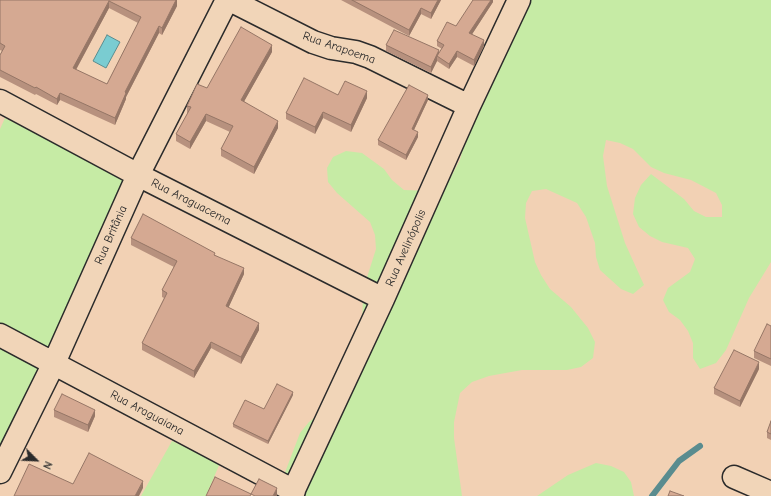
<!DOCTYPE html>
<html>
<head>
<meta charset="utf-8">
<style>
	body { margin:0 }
	#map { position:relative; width:771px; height:496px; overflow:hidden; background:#f2d1b4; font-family:"Comic Neue",sans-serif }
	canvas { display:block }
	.north { position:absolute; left:16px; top:440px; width:40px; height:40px; -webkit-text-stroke:3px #f1d5b8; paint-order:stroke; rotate:114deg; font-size:11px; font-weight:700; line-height:16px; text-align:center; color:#2b2b2b }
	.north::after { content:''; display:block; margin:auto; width:14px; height:18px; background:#2b2b2b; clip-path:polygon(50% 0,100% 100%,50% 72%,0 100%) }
</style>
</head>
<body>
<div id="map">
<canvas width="771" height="496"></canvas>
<div class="north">N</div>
</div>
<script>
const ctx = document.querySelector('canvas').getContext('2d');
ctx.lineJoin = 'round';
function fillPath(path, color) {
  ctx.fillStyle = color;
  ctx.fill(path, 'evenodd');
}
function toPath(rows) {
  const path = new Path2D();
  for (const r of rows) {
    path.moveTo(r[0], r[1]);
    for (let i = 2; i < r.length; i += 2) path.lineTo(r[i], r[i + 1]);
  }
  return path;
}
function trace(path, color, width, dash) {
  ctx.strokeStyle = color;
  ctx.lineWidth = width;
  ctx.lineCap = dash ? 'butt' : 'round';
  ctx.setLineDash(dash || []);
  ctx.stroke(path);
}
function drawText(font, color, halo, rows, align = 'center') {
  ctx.font = font + ' "Comic Neue",sans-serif';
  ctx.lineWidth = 3;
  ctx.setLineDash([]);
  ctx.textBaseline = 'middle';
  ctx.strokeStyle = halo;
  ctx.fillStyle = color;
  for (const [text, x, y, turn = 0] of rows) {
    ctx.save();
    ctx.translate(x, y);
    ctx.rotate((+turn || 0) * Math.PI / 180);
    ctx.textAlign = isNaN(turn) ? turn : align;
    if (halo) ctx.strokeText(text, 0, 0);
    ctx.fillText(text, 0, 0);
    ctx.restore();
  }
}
const green = toPath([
	[523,0,771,0,771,262,749,298,726,350,716,363,700,369,693,358,693,343,688,331,680,320,669,312,663,300,668,288,690,272,695,259,688,248,662,242,650,236,639,227,633,214,635,198,641,185,651,174,684,199,694,211,706,217,722,217,722,205,716,193,691,180,664,173,651,167,633,149,620,143,606,140,603,156,607,186,625,243,644,285,633,294,621,289,600,270,596,257,595,243,586,217,577,203,546,189,532,191,526,203,525,218,535,262,541,275,550,289,571,307,588,328,595,342,593,358,581,367,567,370,522,370,489,376,472,382,460,393,454,422,454,438,462,496,282,496,284,475,300,433,309,422,331,405,362,335,363,290,376,249,375,235,370,222,337,193,328,182,327,168,333,157,346,151,362,153,384,169,392,180,404,190,432,191,447,184,460,160,463,148,463,134,474,110,496,76,508,50],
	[5,118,127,180,48,352,0,327,0,129],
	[0,343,42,365,0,450],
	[172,441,220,463,206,496,141,496],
	[596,463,611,466,624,472,631,482,634,496,537,496,568,475]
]);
const water = toPath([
	[107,35,120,42,106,68,93,61,107,35]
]);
const stream = toPath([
	[652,496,679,461,700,446]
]);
const minor = toPath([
	[230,0,313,42,331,48,356,52,370,57,469,106],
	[0,101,138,175,383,299],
	[0,335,294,491],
	[0,472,54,363,138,175,227,0],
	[734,477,771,493],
	[291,496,383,299,469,106,519,0]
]);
const wall = toPath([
	[0,0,177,0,177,6,162,35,159,33,126,97,126,99,115,125,60,100,57,105,36,94,35,95,0,77,0,55,2,51,0,50],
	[109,8,138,23,107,84,76,70],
	[341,0,441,0,431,19,421,14,409,36],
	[493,0,493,2,472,34,484,46,474,66,457,57,449,69,437,61,431,73,386,51,386,45,439,53,442,49,437,46,437,41,456,26],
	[272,52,244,101,278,128,254,174,221,156,221,149,230,132,206,121,190,149,176,141,176,134,188,113,187,113,187,106,207,88],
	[338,95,367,98,351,132,323,118,315,134,286,119,286,113],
	[428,100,414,130,418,137,406,160,378,145,378,140],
	[131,238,215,255,244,274,228,308,259,330,241,364,211,348,194,378,142,350,142,343,164,298,162,297,162,290,174,267,131,245],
	[771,326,771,366,754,358,754,351],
	[759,369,740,407,714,394,714,388],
	[293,395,268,444,233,427,233,424],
	[54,410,95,416,88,432,54,417],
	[771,421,771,440,767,438,767,432]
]);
const shadedWall = toPath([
	[176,0,177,0,177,6,162,35,162,28],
	[438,0,441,0,431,19,431,13],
	[491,0,493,0,493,2,469,39,469,33],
	[109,1,109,8,73,75,73,68],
	[421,8,421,14,409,36,409,30],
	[159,26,159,33,126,97,126,99,115,125,115,118,125,92],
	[484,40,484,46,474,66,474,60],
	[272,45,272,52,241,107,241,100],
	[439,50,439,57,437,56,437,61,431,73,431,67],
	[457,51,457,57,449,69,449,64],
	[367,91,367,98,351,132,351,125],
	[60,93,60,100,57,105,57,99],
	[428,95,428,100,412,134,412,129],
	[323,112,323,118,315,134,315,127],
	[206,114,206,121,190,149,190,142],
	[278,121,278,128,254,174,254,167],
	[418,132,418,137,406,160,406,155],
	[244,268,244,274,226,313,226,306],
	[259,323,259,330,241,364,241,357],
	[211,342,211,348,194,378,194,371],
	[759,362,759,369,740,407,740,401],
	[293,392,293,395,268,444,268,441],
	[95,410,95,416,88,432,88,425],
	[143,481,143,488,139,496,135,496],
	[277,488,277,496,273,496]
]);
const building = toPath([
	[0,0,176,0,162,28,159,26,125,92,126,93,115,118,60,93,57,99,36,87,35,88,0,70,0,55,5,46,0,43,0,0],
	[109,1,141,17,107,84,73,68,109,1],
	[352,0,438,0,431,13,421,8,409,30,352,0],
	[473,0,491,0,469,33,484,40,474,60,457,51,449,64,437,56,444,45,437,41,447,22,456,26,473,0],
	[241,27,272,45,241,100,278,121,254,167,221,149,233,126,206,114,190,142,176,134,191,107,187,106,197,84,207,88,241,27],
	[394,30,439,50,431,67,386,45,394,30],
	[304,78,338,95,345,81,367,91,351,125,323,112,315,127,286,113,304,78],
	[409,85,428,95,412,129,418,132,406,155,378,140,409,85],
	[143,214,215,253,214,255,244,268,226,306,259,323,241,357,211,342,194,371,142,343,167,293,162,290,177,261,131,238,143,214],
	[767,324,771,326,771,359,754,351,767,324],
	[734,350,759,362,740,401,714,388,734,350],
	[277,384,293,392,268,441,233,424,245,400,264,409,277,384],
	[62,394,95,410,88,425,54,410,62,394],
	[771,421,771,434,767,432,771,421],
	[89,453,143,481,135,496,14,496,29,464,73,484,89,453],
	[215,477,251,494,250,496,206,496,215,477],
	[259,479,277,488,273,496,255,496,251,494,259,479],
	[670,491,684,496,668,496,670,491]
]);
const streetNames = [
	["Rua Arapoema",339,48,19],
	["Rua Araguacema",191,202,27],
	["Rua Britânia",111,235,-66],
	["Rua Avelinópolis",406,248,-66],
	["Rua Araguaiana",147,413,28]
];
fillPath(green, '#c6eba5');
fillPath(water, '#7accd1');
trace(water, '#5a8c8f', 1);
trace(stream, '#5a8c8f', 6);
trace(minor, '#2b2b2b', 25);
trace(minor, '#f1d5b8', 22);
fillPath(wall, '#b7917e');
fillPath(shadedWall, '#957666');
fillPath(building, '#d5a992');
trace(building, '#957666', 1);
drawText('12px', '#2b2b2b', '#f1d5b8', streetNames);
</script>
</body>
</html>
